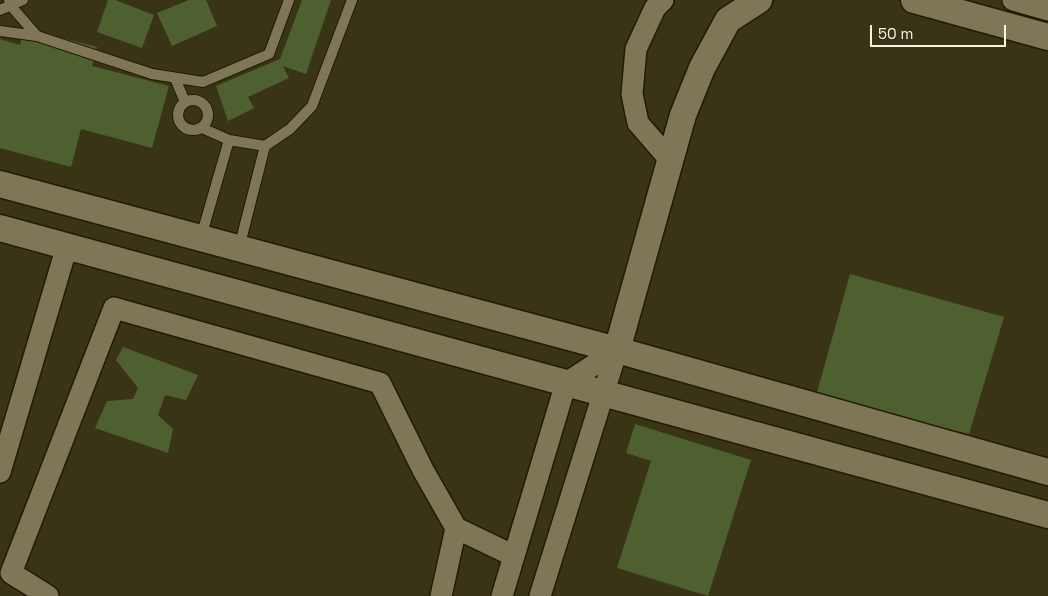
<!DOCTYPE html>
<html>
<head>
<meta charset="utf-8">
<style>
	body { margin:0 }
	#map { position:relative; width:1048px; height:596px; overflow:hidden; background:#3a3416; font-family:"Space Grotesk",sans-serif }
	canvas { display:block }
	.scale { position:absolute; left:870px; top:25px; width:136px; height:22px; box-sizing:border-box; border:2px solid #f8f4e3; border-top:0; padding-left:6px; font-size:15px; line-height:18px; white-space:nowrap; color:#f8f4e3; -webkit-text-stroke:4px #3a3416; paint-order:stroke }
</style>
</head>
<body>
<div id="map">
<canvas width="1048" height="596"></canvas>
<div class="scale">50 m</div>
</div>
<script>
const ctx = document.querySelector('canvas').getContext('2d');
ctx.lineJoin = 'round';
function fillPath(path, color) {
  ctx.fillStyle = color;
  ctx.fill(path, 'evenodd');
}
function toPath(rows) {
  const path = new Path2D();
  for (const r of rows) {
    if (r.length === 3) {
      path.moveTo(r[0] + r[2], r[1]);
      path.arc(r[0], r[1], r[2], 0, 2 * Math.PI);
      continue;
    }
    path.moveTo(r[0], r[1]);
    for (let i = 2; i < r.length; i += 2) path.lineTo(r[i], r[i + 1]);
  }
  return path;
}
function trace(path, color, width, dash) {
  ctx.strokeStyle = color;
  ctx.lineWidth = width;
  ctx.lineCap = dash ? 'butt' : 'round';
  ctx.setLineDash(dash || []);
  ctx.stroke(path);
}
const building = toPath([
	[108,0,115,0,154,15,142,48,97,32],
	[189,0,206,0,217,26,172,46,157,13],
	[302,0,331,0,306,74,283,66,289,78,248,97,254,108,228,121,216,86,280,59],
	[24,28,97,47,92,66,169,86,152,148,81,129,71,167,0,148,0,39,20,45],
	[850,274,1004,317,969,434,816,396],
	[123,347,198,375,186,400,165,395,158,415,173,429,168,453,95,428,107,401,133,399,138,388,116,360],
	[635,424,751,460,708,596,617,568,651,461,626,453]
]);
const service = toPath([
	[9,0,11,6,37,36,152,74,203,82,269,54,289,0],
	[0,10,23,0],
	[0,31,37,36],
	[175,78,185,102],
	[193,115,15],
	[202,128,229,140,265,146,290,129,312,106,352,0],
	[201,237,229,140],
	[239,248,265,146]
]);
const minor = toPath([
	[663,0,655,8,636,49,632,94,638,123,670,160],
	[1013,0,1048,10],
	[0,472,67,246],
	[456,528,514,556],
	[48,596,11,573,114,308,380,383,423,470,456,528,441,596],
	[502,596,566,383,617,350],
	[540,596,617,350]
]);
const tertiary = toPath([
	[914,0,1048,37],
	[0,184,617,350,1048,472],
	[0,228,1048,515],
	[617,350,683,115,702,68,728,20,759,0]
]);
fillPath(building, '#4e6030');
trace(service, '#221b00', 12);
trace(minor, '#221b00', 24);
trace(tertiary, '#221b00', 29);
trace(service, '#7e7656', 10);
trace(minor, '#7e7656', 21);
trace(tertiary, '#7e7656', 26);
</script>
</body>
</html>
